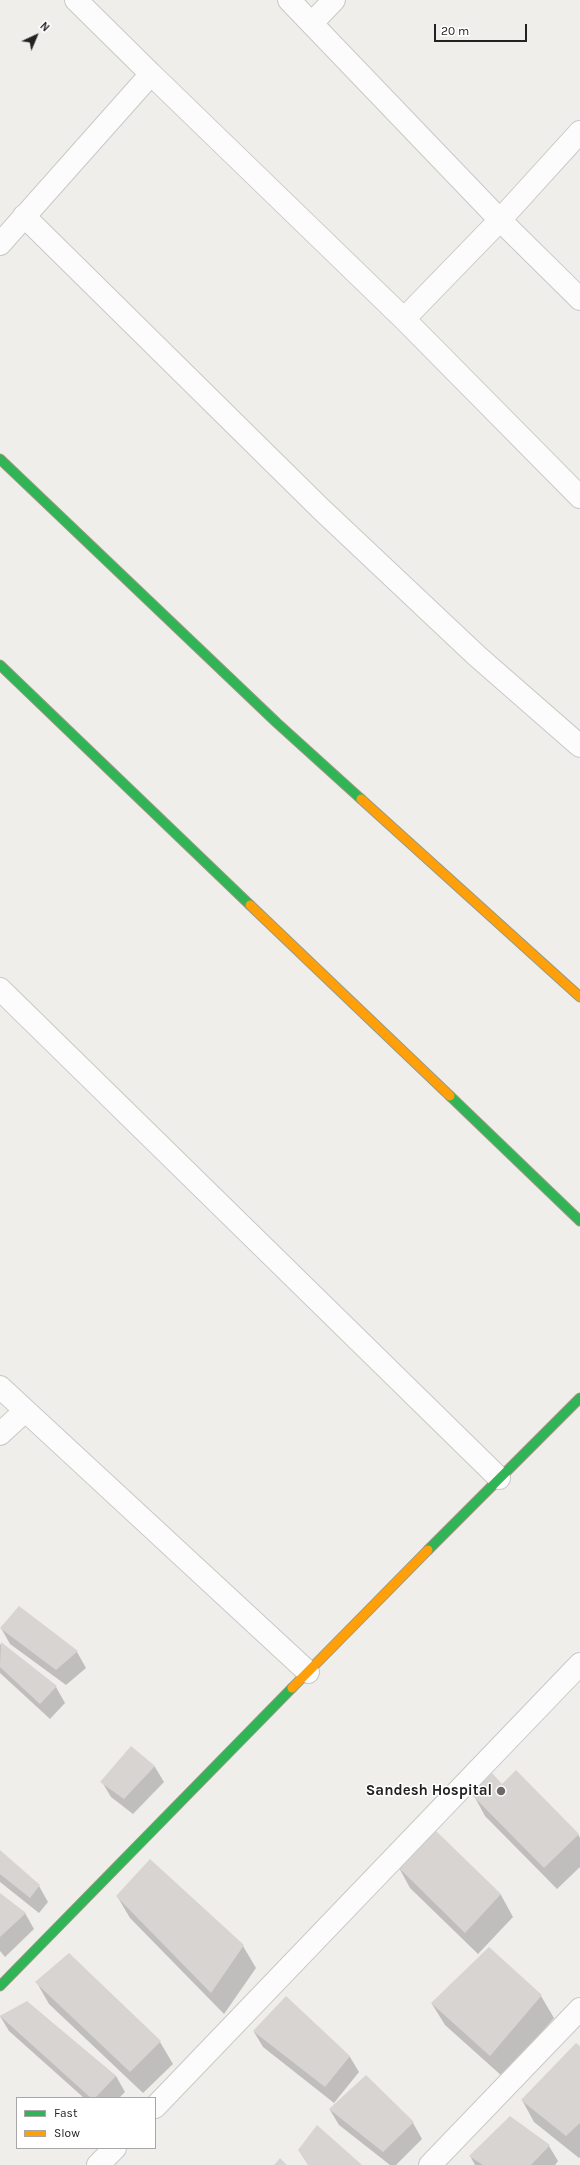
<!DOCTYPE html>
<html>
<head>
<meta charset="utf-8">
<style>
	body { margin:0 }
	#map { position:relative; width:580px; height:2165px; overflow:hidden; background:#f0eeeb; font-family:Karla,sans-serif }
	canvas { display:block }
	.legend { position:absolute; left:16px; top:2097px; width:140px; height:52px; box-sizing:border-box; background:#fff; border:1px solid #a7a7a7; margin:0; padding:5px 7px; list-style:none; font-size:12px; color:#222 }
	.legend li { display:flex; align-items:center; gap:8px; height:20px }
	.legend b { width:20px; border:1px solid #a7a7a7 }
	.north { position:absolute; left:16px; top:16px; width:40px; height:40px; -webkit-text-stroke:3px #fff; paint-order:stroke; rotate:44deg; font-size:11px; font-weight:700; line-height:16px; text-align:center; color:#222 }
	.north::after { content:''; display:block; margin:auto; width:14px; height:18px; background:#222; clip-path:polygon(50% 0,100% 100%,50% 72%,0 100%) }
	.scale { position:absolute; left:434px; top:24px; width:93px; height:18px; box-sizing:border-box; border:2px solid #222; border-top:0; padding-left:5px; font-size:12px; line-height:14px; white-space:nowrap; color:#222; -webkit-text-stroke:3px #fff; paint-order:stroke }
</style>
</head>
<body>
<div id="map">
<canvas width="580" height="2165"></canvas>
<ul class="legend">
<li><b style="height:5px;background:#30b455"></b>Fast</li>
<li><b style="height:5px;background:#ff9f0a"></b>Slow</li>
</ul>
<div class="north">N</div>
<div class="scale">20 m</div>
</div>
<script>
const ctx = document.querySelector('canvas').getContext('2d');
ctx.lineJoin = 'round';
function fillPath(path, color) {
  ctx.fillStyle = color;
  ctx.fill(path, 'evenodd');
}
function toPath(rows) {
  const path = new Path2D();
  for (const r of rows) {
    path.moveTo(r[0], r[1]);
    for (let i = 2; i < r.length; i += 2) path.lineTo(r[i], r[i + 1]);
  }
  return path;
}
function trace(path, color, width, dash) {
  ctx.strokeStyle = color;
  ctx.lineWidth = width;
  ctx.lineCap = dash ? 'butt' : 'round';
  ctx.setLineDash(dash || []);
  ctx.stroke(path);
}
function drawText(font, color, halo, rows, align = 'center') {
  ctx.font = font + ' Karla,sans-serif';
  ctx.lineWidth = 3;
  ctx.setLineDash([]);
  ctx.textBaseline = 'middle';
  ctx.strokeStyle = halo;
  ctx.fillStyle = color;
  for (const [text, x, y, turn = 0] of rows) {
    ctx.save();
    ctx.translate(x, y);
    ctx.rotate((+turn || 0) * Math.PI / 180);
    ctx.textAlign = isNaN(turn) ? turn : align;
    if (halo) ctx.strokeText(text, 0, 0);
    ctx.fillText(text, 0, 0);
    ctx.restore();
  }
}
const shadow = toPath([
	[19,1608,77,1652,86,1668,66,1685,10,1644,1,1628],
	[0,1644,56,1687,65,1703,50,1719,0,1673],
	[131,1748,155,1767,164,1782,133,1814,111,1797,102,1782],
	[502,1785,578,1834,580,1838,580,1867,557,1889,485,1816,473,1794],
	[433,1829,501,1895,513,1917,478,1954,410,1888,398,1866],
	[0,1851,39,1886,48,1902,39,1913,0,1882],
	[0,1894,25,1913,34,1929,5,1957,0,1951],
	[117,1896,243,1946,256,1968,224,2014,130,1918],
	[37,1983,160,2042,173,2064,143,2093,49,2004],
	[541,1996,554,2018,503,2077,445,2025,432,2004],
	[286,1997,350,2057,359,2072,334,2103,263,2047,254,2032],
	[27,2002,116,2076,125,2092,119,2098,84,2098,9,2031,0,2016],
	[580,2047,580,2157,579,2158,534,2122,522,2100],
	[366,2076,413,2123,422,2139,396,2165,390,2165,339,2125,330,2110],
	[549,2146,558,2161,555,2165,475,2165,470,2156]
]);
const building = toPath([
	[19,1606,78,1651,56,1670,0,1628],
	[1,1642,57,1686,40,1704,0,1667],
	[131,1746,155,1766,124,1799,100,1782],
	[516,1770,579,1834,544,1868,471,1794,492,1773,502,1784],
	[433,1828,501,1894,465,1933,397,1866],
	[0,1850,40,1885,30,1898,0,1874],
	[150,1859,244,1945,211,1993,116,1896],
	[0,1893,26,1913,0,1937],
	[489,1947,542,1995,490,2056,431,2003],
	[69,1953,161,2041,130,2072,35,1982],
	[286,1996,350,2056,325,2087,253,2031],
	[27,2001,116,2076,95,2098,91,2098,0,2016],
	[576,2043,580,2046,580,2123,566,2136,521,2100],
	[366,2075,414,2122,383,2152,329,2109],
	[510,2116,550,2145,531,2165,483,2165,469,2156],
	[317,2125,362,2165,308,2165,298,2150],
	[280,2158,287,2165,274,2165]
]);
const street = toPath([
	[289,0,500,220,580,299],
	[312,23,334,0],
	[151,74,404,319,580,497],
	[24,216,321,509,477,656,580,746],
	[0,244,151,74,76,0],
	[404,319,500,220,580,132],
	[0,989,499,1478],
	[0,1387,308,1672],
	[0,1434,25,1411],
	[155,2107,580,1664],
	[98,2165,115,2148],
	[430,2165,580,2009]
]);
const fast = toPath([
	[0,459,277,723,361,799],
	[0,665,250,905],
	[450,1096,580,1221],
	[428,1550,580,1398],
	[0,1986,292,1688]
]);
const slow = toPath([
	[361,799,580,997],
	[250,905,450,1096],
	[292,1688,428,1550]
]);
const markers = [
	[501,1791,5,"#6a6968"]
];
const poiNames = [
	["Sandesh Hospital",492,1791]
];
fillPath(shadow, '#0003');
fillPath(building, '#d7d4d2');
trace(street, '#c9c8c7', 24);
trace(fast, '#999a82', 11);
trace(slow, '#999a82', 11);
trace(street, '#fdfcfc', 22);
trace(fast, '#30b455', 9);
trace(slow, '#ff9f0a', 9);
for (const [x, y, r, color] of markers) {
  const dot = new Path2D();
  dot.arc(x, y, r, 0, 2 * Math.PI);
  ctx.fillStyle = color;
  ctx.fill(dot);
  trace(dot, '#fff', 1.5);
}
drawText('bold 15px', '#222', '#fff', poiNames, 'right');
</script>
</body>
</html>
